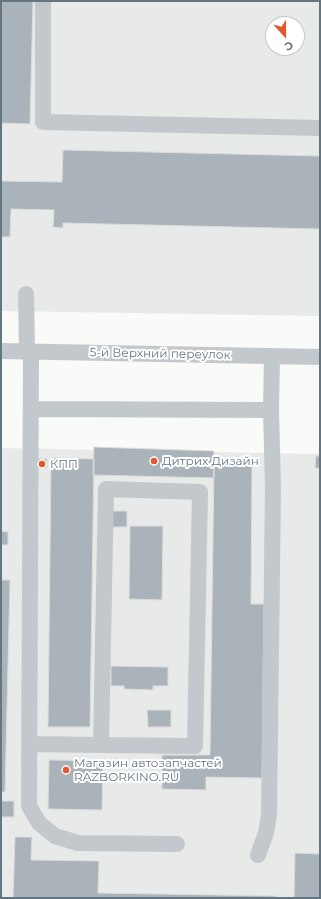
<!DOCTYPE html>
<html>
<head>
<meta charset="utf-8">
<style>
	body { margin:0 }
	#map { position:relative; width:321px; height:899px; overflow:hidden; background:#fafaf8; font-family:Montserrat,sans-serif }
	canvas { display:block }
	.frame { position:absolute; inset:0; border:2px solid #657683; pointer-events:none }
	.north { position:absolute; left:265px; top:16px; width:40px; height:40px; box-sizing:border-box; background:#fff; border:1px solid #c1c8cd; border-radius:50%; rotate:159deg; font-size:11px; font-weight:700; line-height:16px; text-align:center; color:#657683 }
	.north::after { content:''; display:block; margin:auto; width:14px; height:18px; background:#e4572e; clip-path:polygon(50% 0,100% 100%,50% 72%,0 100%) }
</style>
</head>
<body>
<div id="map">
<canvas width="321" height="899"></canvas>
<div class="frame"></div>
<div class="north">С</div>
</div>
<script>
const ctx = document.querySelector('canvas').getContext('2d');
ctx.lineJoin = 'round';
function fillPath(path, color) {
  ctx.fillStyle = color;
  ctx.fill(path, 'evenodd');
}
function toPath(rows) {
  const path = new Path2D();
  for (const r of rows) {
    path.moveTo(r[0], r[1]);
    for (let i = 2; i < r.length; i += 2) path.lineTo(r[i], r[i + 1]);
  }
  return path;
}
function trace(path, color, width, dash) {
  ctx.strokeStyle = color;
  ctx.lineWidth = width;
  ctx.lineCap = dash ? 'butt' : 'round';
  ctx.setLineDash(dash || []);
  ctx.stroke(path);
}
function drawText(font, color, halo, rows, align = 'center') {
  ctx.font = font + ' Montserrat,sans-serif';
  ctx.lineWidth = 4;
  ctx.setLineDash([]);
  ctx.textBaseline = 'middle';
  ctx.strokeStyle = halo;
  ctx.fillStyle = color;
  for (const [text, x, y, turn = 0] of rows) {
    ctx.save();
    ctx.translate(x, y);
    ctx.rotate((+turn || 0) * Math.PI / 180);
    ctx.textAlign = isNaN(turn) ? turn : align;
    if (halo) ctx.strokeText(text, 0, 0);
    ctx.fillText(text, 0, 0);
    ctx.restore();
  }
}
const built = toPath([
	[1,1,320,1,320,316,1,311],
	[273,24,297,24,297,48,273,48],
	[1,448,320,454,320,898,1,898]
]);
const building = toPath([
	[1,1,33,1,30,124,1,123,1,1],
	[63,150,320,156,320,229,63,223,63,228,53,227,54,210,11,209,10,237,1,237,1,181,62,182,63,150],
	[94,447,214,451,214,478,93,475,94,447],
	[316,456,320,456,320,468,315,468,316,456],
	[51,458,94,459,90,727,48,727,51,458],
	[38,459,47,459,47,468,38,468,38,459],
	[214,463,252,464,251,604,264,604,262,778,206,777,206,790,162,789,162,755,210,755,214,463],
	[111,511,127,511,127,527,110,527,111,511],
	[130,526,163,526,162,600,129,599,130,526],
	[1,531,8,532,8,545,1,545,1,531],
	[1,580,10,580,5,792,1,792,1,580],
	[111,666,168,667,168,686,153,686,153,690,124,689,124,686,111,686,111,666],
	[147,710,171,710,171,727,148,727,147,710],
	[49,760,103,761,102,810,48,809,49,760],
	[1,801,14,801,14,817,1,817,1,801],
	[15,837,32,837,31,860,99,861,98,893,276,896,276,898,13,898,15,837],
	[295,853,320,854,320,898,294,898,295,853]
]);
const minor = toPath([
	[43,1,43,122,320,128],
	[26,294,27,351],
	[1,351,320,357],
	[31,351,29,806,39,823,55,836,78,843,177,844],
	[31,409,271,410],
	[30,744,101,745,195,746,200,492,106,489,101,745],
	[258,855,266,833,269,815,273,487,271,410,272,356]
]);
const markers = [
	[154,461,4,"#e4572e"],
	[42,464,4,"#e4572e"],
	[66,770,4,"#e4572e"]
];
const streetNames = [
	["5-й Верхний переулок",160,354,1]
];
const poiNames = [
	["Дитрих Дизайн",162,461],
	["КПП",50,464],
	["Магазин автозапчастей",74,763],
	["RAZBORKINO.RU",74,777]
];
fillPath(built, '#e8e9e9');
fillPath(building, '#aab3b9');
trace(building, '#dcdcda', 1);
trace(minor, '#c3c8cc', 16);
for (const [x, y, r, color] of markers) {
  const dot = new Path2D();
  dot.arc(x, y, r, 0, 2 * Math.PI);
  ctx.fillStyle = color;
  ctx.fill(dot);
  trace(dot, '#fff', 1.5);
}
drawText('12px', '#657683', '#fff', streetNames);
drawText('12px', '#657683', '#fff', poiNames, 'left');
</script>
</body>
</html>
